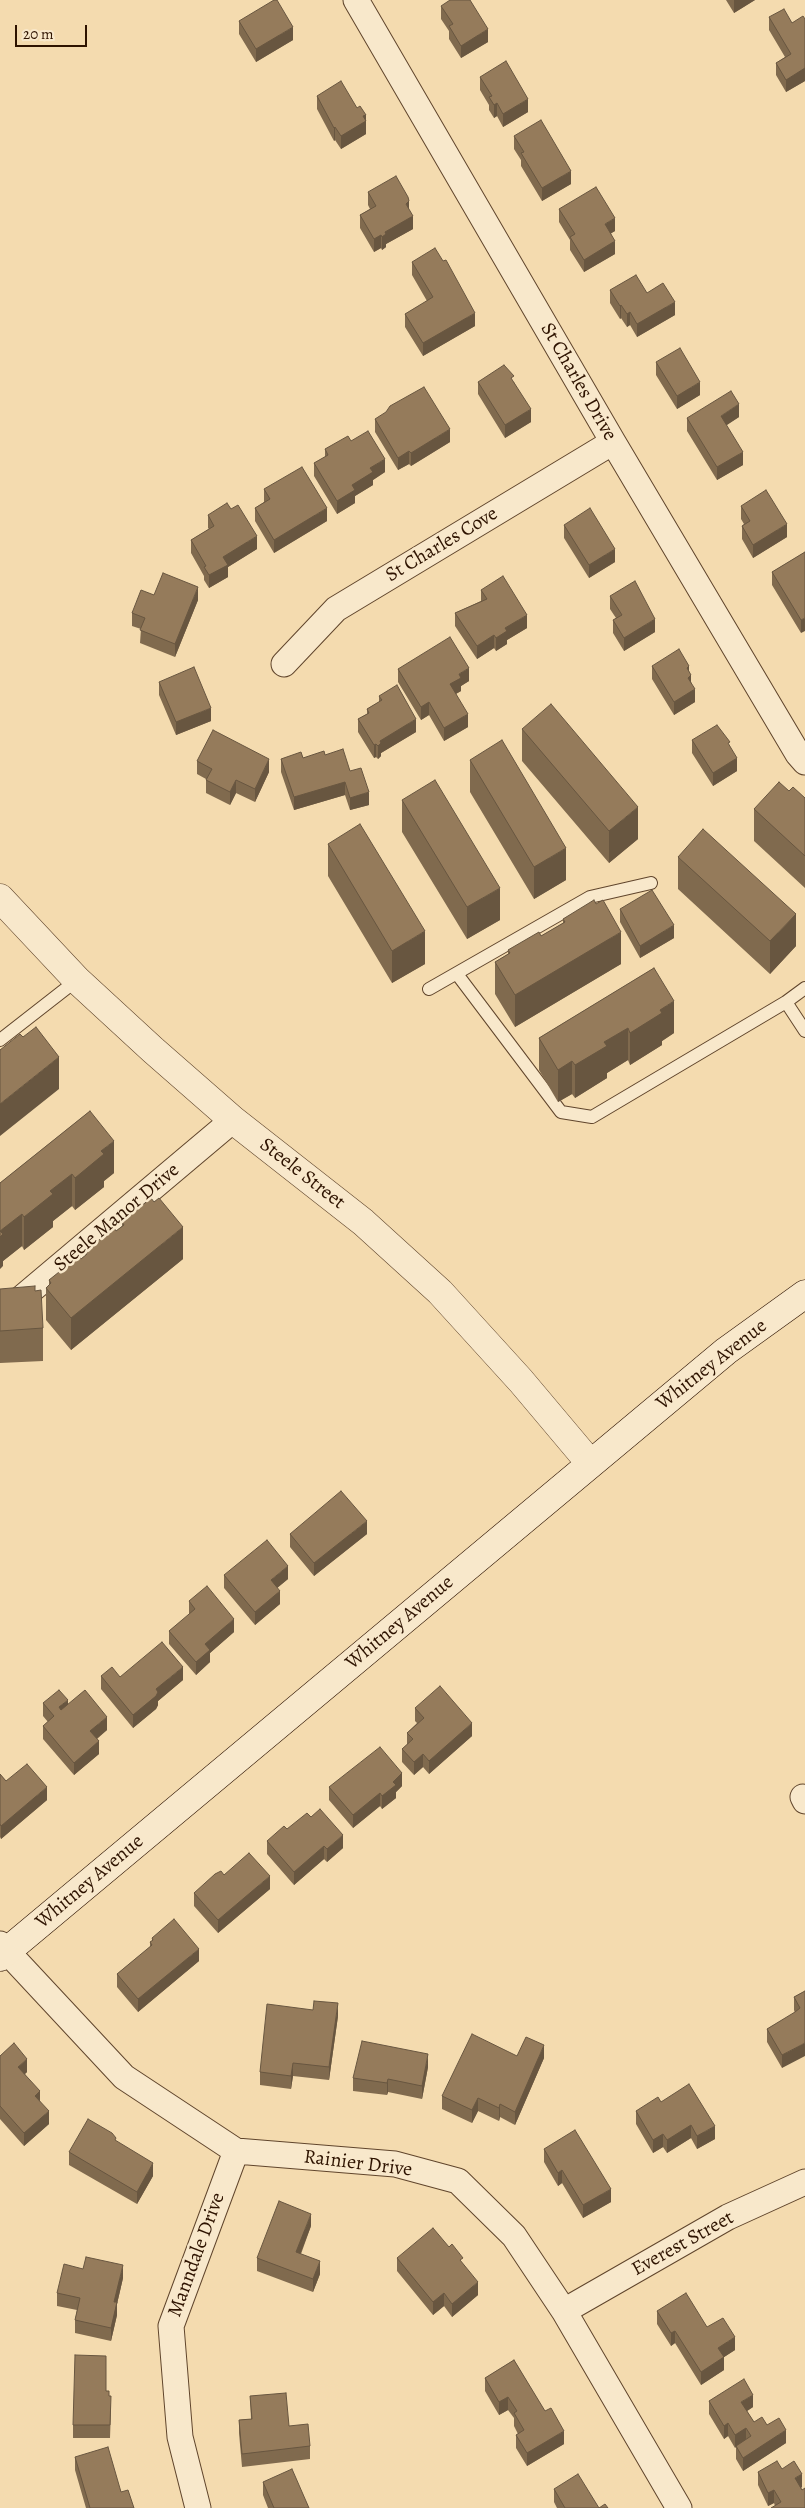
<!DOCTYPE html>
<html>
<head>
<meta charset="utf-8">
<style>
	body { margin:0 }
	#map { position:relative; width:805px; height:2508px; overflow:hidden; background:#f4dbaf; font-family:Alegreya,serif }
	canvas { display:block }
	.scale { position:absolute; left:15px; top:25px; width:72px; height:22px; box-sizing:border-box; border:2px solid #2e1300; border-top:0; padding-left:6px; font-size:15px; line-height:18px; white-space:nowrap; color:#2e1300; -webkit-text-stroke:4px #f8e8cb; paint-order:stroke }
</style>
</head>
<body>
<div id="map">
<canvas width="805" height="2508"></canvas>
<div class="scale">20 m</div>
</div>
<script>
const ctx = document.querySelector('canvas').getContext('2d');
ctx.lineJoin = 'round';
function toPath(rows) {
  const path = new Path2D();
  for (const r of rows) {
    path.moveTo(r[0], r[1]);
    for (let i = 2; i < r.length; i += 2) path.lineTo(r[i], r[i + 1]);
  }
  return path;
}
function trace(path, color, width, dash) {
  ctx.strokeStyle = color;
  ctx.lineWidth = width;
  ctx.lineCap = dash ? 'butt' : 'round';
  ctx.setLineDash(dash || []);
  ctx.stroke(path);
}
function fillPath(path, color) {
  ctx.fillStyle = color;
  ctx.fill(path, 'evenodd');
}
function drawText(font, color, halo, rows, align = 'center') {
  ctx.font = font + ' Alegreya,serif';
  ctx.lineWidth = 5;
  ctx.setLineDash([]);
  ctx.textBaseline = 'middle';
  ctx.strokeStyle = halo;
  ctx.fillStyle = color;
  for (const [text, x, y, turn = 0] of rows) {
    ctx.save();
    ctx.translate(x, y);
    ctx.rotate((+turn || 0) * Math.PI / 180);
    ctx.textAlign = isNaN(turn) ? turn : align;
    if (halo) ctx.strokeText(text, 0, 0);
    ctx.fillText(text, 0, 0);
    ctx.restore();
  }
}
const service = toPath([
	[457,974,561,1112,592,1117,786,1002],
	[805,988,786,1002,805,1031],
	[429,989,590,897,651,883],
	[0,1040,77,980]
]);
const minor = toPath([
	[356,0,613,442,798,754,805,762],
	[284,664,336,609,613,442],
	[0,1313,4,1313,233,1120],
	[803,1797,805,1801],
	[0,1944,124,2077,236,2151,395,2164,458,2181,514,2236,564,2311,679,2508],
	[564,2311,728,2217,805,2182],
	[198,2508,180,2437,171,2326,236,2151]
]);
const tertiary = toPath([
	[0,898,77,980,153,1050,233,1120,363,1222,440,1292,521,1381,590,1463]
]);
const secondary = toPath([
	[0,1957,726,1351,805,1294]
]);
const wall = toPath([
	[726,0,755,0,734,13],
	[441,6,488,42,461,58,449,39,449,31,441,19],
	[769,17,792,23,805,19,805,81,786,92,776,75,776,63,785,57,769,30],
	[239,21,293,40,256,62,239,34],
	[480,77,528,112,503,127,497,116,494,118,489,110,489,105,480,90],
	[317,96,366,115,366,134,341,149,335,140,334,141,317,109],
	[514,136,571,184,542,201,521,166,521,160,514,149],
	[368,192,409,210,413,229,386,244,386,247,382,250,381,248,374,252,360,228,360,215,370,209,368,205],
	[559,209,615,231,611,233,615,254,584,272,570,250,570,240,559,222],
	[412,262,475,326,423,356,405,327,405,314,427,301,412,275],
	[610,290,647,293,675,315,637,337,630,325,627,327,621,318,620,319,610,303],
	[656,362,700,395,677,409,656,375],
	[478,382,514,382,531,422,505,438,478,394],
	[739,417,726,425,743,465,717,480,687,431,687,418],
	[375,419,450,442,411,466,409,464,398,470,375,432],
	[351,441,385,472,373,480,373,485,355,496,355,503,337,514,314,476,314,463,325,457,325,449],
	[264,489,327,521,274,553,255,521,255,508,264,502],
	[741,506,787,537,753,558,742,539,742,526,744,524,741,519],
	[208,515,257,549,228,567,228,577,209,588,204,580,204,576,191,553,191,540,209,529,208,528],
	[564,525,615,562,589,578,564,538],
	[805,552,801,633,772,585,772,572],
	[481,590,527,628,507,640,507,644,496,651,494,648,477,659,455,626,455,613,481,601],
	[154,595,198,600,175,657,140,643,141,629,132,626,132,613],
	[610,596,655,632,624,651,613,633,613,620,616,618,610,609],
	[652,666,689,671,695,702,674,715,652,679],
	[398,669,469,681,461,686,461,691,456,694,468,727,444,741,429,715,421,720,398,682],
	[159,682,211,721,176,735,159,695],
	[379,696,416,732,381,753,381,756,378,759,376,757,374,758,358,732,358,719,367,714,367,709,379,702],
	[522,729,638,839,609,863,522,761],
	[692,740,730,747,737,771,713,786,692,753],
	[325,755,350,771,369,805,350,810,345,795,294,810,281,772,281,759,303,758],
	[470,760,566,880,534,899,470,792],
	[197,761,269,772,255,802,236,793,230,805,206,793,206,779,197,774],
	[789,791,805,798,805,888,754,841,754,809],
	[402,800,500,920,467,939,402,832],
	[328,844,425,964,392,983,328,876],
	[678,857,796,946,770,974,678,889],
	[596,904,621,964,515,1027,495,994,495,962,508,954,508,950,541,936,563,923,563,919],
	[620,909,674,938,640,958,620,922],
	[654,968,674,1033,662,1041,662,1045,630,1065,628,1060,607,1073,607,1078,575,1098,572,1094,558,1102,539,1070,539,1038],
	[90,1111,114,1173,104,1181,104,1187,75,1210,72,1206,53,1221,53,1227,24,1250,22,1246,3,1261,3,1266,0,1183],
	[122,1222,183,1259,71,1350,46,1320,46,1288,49,1285,49,1280,85,1256,85,1251,116,1231,122,1226],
	[0,1289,35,1291,43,1328,43,1361,0,1363],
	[290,1534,367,1534,314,1576,290,1547],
	[224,1575,288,1579,277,1588,280,1604,255,1625,224,1588],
	[189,1601,234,1632,210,1653,210,1662,196,1675,169,1644,169,1631,189,1615],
	[101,1676,120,1677,183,1680,158,1701,158,1705,156,1709,133,1728,101,1689],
	[43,1703,68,1705,107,1730,97,1739,99,1754,74,1775,43,1739,43,1726,48,1722,43,1716],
	[415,1708,472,1736,429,1774,423,1767,414,1775,402,1762,402,1749,407,1745,407,1733,417,1723,415,1721],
	[0,1774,6,1781,47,1800,1,1839,0,1837],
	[402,1786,396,1792,396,1798,382,1809,380,1806,353,1828,329,1800,329,1787],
	[287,1829,343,1848,327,1862,324,1859,294,1885,267,1854,267,1841],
	[224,1875,270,1889,218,1933,194,1906,194,1893],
	[152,1938,199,1961,138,2012,117,1987,117,1974,150,1947,150,1942,152,1941],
	[805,1991,782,2068,767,2042,767,2029,795,2013,794,2010,794,1997],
	[338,2016,329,2080,293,2076,291,2089,260,2085,260,2072],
	[0,2056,27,2072,25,2074,40,2101,49,2124,24,2146,0,2119],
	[517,2056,544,2058,515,2125,500,2117,499,2121,478,2111,472,2123,442,2109,442,2096],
	[428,2067,422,2099,388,2092,387,2095,353,2091,353,2078],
	[661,2102,715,2139,697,2149,691,2138,667,2153,663,2147,653,2153,636,2124,636,2111],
	[544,2149,611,2202,583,2218,562,2183,558,2186,544,2162],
	[69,2152,153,2176,137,2204,69,2165],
	[311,2226,301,2254,320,2274,313,2292,257,2271,257,2258],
	[397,2258,463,2264,478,2295,452,2317,444,2306,433,2315,397,2271],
	[123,2278,117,2304,117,2315,111,2341,75,2333,75,2320,77,2310,57,2306,57,2293],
	[657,2311,707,2327,735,2350,724,2357,724,2370,701,2385,675,2343,671,2346,657,2324],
	[514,2360,564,2444,527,2466,516,2448,516,2435,518,2434,514,2426,514,2418,508,2410,499,2415,485,2391,485,2378],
	[106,2391,109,2396,111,2409,110,2438,73,2438,73,2425],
	[250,2396,289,2426,310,2446,310,2459,242,2467,239,2433,239,2420,251,2419],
	[709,2401,753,2407,747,2411,754,2422,767,2425,786,2443,743,2471,736,2459,736,2447,735,2448,728,2436,724,2439,709,2414],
	[75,2457,121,2492,134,2508,86,2508,75,2470],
	[782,2469,802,2487,801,2488,802,2490,775,2506,774,2503,768,2506,758,2485,758,2472],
	[263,2482,309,2508,268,2508,263,2495],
	[554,2489,599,2508,608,2508,557,2508,554,2502]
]);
const shadedWall = toPath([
	[734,0,755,0,734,13],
	[293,27,293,40,256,62,256,49],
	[488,29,488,42,461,58,461,46],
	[805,68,805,81,786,92,786,80],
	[528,99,528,112,503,127,503,114],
	[497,103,497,116,494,118,494,105],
	[366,115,366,134,341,149,341,136,363,116],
	[335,127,335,140,334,141,334,128],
	[571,171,571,184,542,201,542,188],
	[409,201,409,214,406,204],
	[413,216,413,229,386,244,386,247,382,250,382,237,385,232],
	[615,218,615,231,605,237,605,224],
	[381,235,381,248,374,252,374,239],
	[615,241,615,254,584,272,584,260],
	[675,302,675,315,637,337,637,324],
	[621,305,621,318,620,319,620,306],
	[630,312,630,325,627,327,627,314],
	[475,313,475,326,423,356,423,343],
	[700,382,700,395,677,409,677,396],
	[739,404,739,417,721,429,721,416],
	[531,409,531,422,505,438,505,425],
	[450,429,450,442,411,466,411,453],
	[409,451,409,464,398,470,398,458],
	[743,452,743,465,717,480,717,467],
	[385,459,385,472,373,480,373,485,355,496,355,503,337,514,337,501,352,485,370,468],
	[327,508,327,521,274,553,274,540],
	[787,524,787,537,753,558,753,545],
	[257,536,257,549,228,567,228,577,209,588,209,575,223,557],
	[615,549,615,562,589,578,589,565],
	[198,587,198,600,175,657,175,644],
	[527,615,527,628,507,640,507,644,496,651,496,638,505,628],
	[805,618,805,631,801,633,801,620],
	[655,619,655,632,624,651,624,638],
	[494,635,494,648,477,659,477,646],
	[689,666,689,677,691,675,691,688,688,691,687,668],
	[469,668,469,681,461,686,461,691,450,697,450,684,459,674],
	[695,689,695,702,674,715,674,702],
	[429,702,429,715,421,720,421,707],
	[211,708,211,721,176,735,176,722],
	[468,714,468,727,444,741,444,728],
	[416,719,416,732,381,753,381,756,378,759,378,746,380,741],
	[376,744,376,757,374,758,374,745],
	[737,758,737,771,713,786,713,773],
	[269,759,269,772,255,802,255,789],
	[236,780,236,793,230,805,230,792],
	[345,782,345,795,294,810,294,797],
	[369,792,369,805,350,810,350,798],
	[638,807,638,839,609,863,609,831],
	[566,848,566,880,534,899,534,867],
	[500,888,500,920,467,939,467,907],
	[796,914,796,946,770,974,770,941],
	[674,925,674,938,640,958,640,946],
	[425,931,425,964,392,983,392,951],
	[621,932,621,964,515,1027,515,995],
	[674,1001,674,1033,662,1041,662,1045,630,1065,630,1033,660,1010],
	[628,1028,628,1060,607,1073,607,1078,575,1098,575,1065,604,1042],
	[59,1057,59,1089,0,1136,0,1104],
	[572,1061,572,1094,558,1102,558,1070],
	[114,1141,114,1173,104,1181,104,1187,75,1210,75,1178,101,1151],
	[72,1174,72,1206,53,1221,53,1227,24,1250,24,1217,50,1191],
	[22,1214,22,1246,3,1261,3,1266,0,1269,0,1231],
	[183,1227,183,1259,71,1350,71,1318],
	[367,1521,367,1534,314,1576,314,1563],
	[288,1566,288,1579,271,1593,271,1580],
	[280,1591,280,1604,255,1625,255,1612],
	[234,1619,234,1632,210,1653,210,1662,196,1675,196,1662,205,1644],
	[183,1667,183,1680,158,1701,158,1705,156,1709,133,1728,133,1715,156,1689],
	[68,1700,68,1713,59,1720,59,1707],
	[107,1717,107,1730,90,1744,90,1731],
	[472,1723,472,1736,429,1774,429,1761],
	[99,1741,99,1754,74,1775,74,1763],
	[423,1754,423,1767,414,1775,414,1762],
	[402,1773,402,1786,396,1792,396,1798,382,1809,382,1796,393,1782],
	[47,1787,47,1800,1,1839,1,1826],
	[380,1793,380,1806,353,1828,353,1815],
	[343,1835,343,1848,327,1862,327,1849],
	[324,1846,324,1859,294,1885,294,1872],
	[270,1876,270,1889,218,1933,218,1920],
	[199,1949,199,1961,138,2012,138,1999],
	[338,2003,338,2016,329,2080,329,2067],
	[805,2043,805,2056,782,2068,782,2055],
	[544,2045,544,2058,515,2125,515,2112],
	[428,2054,428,2067,422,2099,422,2086],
	[27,2059,27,2072,18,2080,18,2067],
	[293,2063,293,2076,291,2089,291,2076],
	[388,2079,388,2092,387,2095,387,2083],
	[40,2091,40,2104,35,2096],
	[478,2098,478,2111,472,2123,472,2110],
	[500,2104,500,2117,499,2121,499,2108],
	[49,2111,49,2124,24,2146,24,2133],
	[691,2125,691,2138,667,2153,667,2140],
	[715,2126,715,2139,697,2149,697,2136],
	[663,2134,663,2147,653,2153,653,2140],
	[153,2163,153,2176,137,2204,137,2192],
	[562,2170,562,2183,558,2186,558,2173],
	[611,2189,611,2202,583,2218,583,2205],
	[311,2214,311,2226,296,2265,296,2252],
	[320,2261,320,2274,313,2292,313,2279],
	[123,2265,123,2278,117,2304,117,2315,111,2341,111,2328,114,2302],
	[478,2282,478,2295,452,2317,452,2304],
	[444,2293,444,2306,433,2315,433,2302],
	[675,2331,675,2343,671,2346,671,2333],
	[735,2337,735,2350,718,2361,718,2348],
	[724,2357,724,2370,701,2385,701,2372],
	[753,2395,753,2407,741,2415,741,2402],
	[508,2397,508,2410,499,2415,499,2402],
	[728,2423,728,2436,724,2439,724,2426],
	[746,2428,746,2441,736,2446,735,2448,735,2435],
	[786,2430,786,2443,743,2471,743,2458],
	[564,2431,564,2444,527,2466,527,2453],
	[802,2474,802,2487,795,2491,795,2478],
	[774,2490,774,2503,768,2506,768,2493]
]);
const building = toPath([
	[274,0,277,0,293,27,256,49,239,21,274,0],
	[450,0,470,0,488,29,461,46,449,26,453,24,441,6,450,0],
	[784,9,792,23,803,16,805,19,805,68,786,80,776,63,791,54,769,17,784,9],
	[506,61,528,99,503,114,497,103,494,105,489,97,492,96,480,77,506,61],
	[341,81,357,108,360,106,366,115,363,116,366,121,341,136,335,127,334,128,317,96,341,81],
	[541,120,571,171,542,188,521,153,524,152,514,136,541,120],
	[396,176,408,197,409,201,406,204,413,216,385,232,386,234,382,237,381,235,374,239,360,215,376,206,368,192,396,176],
	[596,187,615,218,605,224,615,241,584,260,570,237,575,234,559,209,596,187],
	[435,248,443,261,446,260,475,313,423,343,405,314,433,297,412,262,435,248],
	[636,275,647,293,663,283,675,302,637,324,630,312,627,314,621,305,620,306,610,290,636,275],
	[680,348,700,382,677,396,656,362,680,348],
	[504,365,514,376,511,378,531,409,505,425,478,382,504,365],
	[424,387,450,429,411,453,409,451,398,458,375,419,386,412,390,406,424,387],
	[731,391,739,404,721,416,743,452,717,467,687,418,731,391],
	[368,431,385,459,370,468,373,472,352,485,355,490,337,501,314,463,328,455,325,449,348,436,351,441,368,431],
	[302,467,327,508,274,540,255,508,270,499,264,489,302,467],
	[766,490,787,524,753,545,742,526,750,521,741,506,766,490],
	[227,503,231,509,238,505,257,536,223,557,228,565,209,575,204,567,206,566,191,540,214,526,208,515,227,503],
	[590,508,615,549,589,565,564,525,590,508],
	[805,552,805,618,801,620,772,572,805,552],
	[163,573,198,587,175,644,140,630,145,618,132,613,141,590,154,595,163,573],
	[503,576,527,615,505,628,507,631,496,638,494,635,477,646,455,613,487,599,481,590,503,576],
	[635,581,655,619,624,638,613,620,622,615,610,596,635,581],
	[450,637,469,668,459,674,461,678,450,684,468,714,444,728,429,702,421,707,398,669,450,637],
	[679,649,689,666,687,668,691,675,688,678,695,689,674,702,652,666,679,649],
	[194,667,211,708,176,722,159,682,194,667],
	[397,685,416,719,380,741,381,743,378,746,376,744,374,745,358,719,369,713,367,709,382,700,379,696,397,685],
	[551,704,638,807,609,831,522,729,551,704],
	[717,725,730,742,728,743,737,758,713,773,692,740,717,725],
	[213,730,269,759,255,789,236,780,230,792,206,780,212,769,197,761,213,730],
	[502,740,566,848,534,867,470,760,502,740],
	[343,749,350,771,361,768,369,792,350,798,345,782,294,797,281,759,301,752,303,758,324,751,325,755,343,749],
	[435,780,500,888,467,907,402,800,435,780],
	[779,782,789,791,793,787,805,798,805,856,754,809,779,782],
	[360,824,425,931,392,951,328,844,360,824],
	[703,829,796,914,770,941,678,857,703,829],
	[652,890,674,925,640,946,620,909,652,890],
	[594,900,596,904,603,900,621,932,515,995,495,962,510,953,508,950,539,932,541,936,565,922,563,919,594,900],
	[654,968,674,1001,660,1010,662,1013,630,1033,628,1028,604,1042,607,1046,575,1065,572,1061,558,1070,539,1038,654,968],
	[36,1027,59,1057,0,1104,0,1050,20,1034,23,1037,36,1027],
	[90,1111,114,1141,101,1151,104,1154,75,1178,72,1174,50,1191,53,1194,24,1217,22,1214,0,1231,3,1234,0,1237,0,1183,90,1111],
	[151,1198,154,1202,159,1198,183,1227,71,1318,46,1288,51,1283,49,1280,79,1256,81,1259,87,1254,85,1251,114,1228,116,1231,124,1225,122,1222,151,1198],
	[35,1286,35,1291,41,1290,43,1328,0,1331,0,1289,35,1286],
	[341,1491,367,1521,314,1563,290,1534,341,1491],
	[267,1540,288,1566,271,1580,280,1591,255,1612,224,1575,267,1540],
	[207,1586,234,1619,205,1644,210,1650,196,1662,169,1631,195,1609,189,1601,207,1586],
	[162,1642,183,1667,156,1689,158,1692,156,1696,133,1715,101,1676,112,1667,120,1677,162,1642],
	[440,1686,472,1723,429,1761,423,1754,414,1762,402,1749,413,1739,407,1733,424,1718,415,1708,440,1686],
	[59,1690,68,1700,59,1707,61,1710,85,1690,107,1717,90,1731,99,1741,74,1763,43,1726,54,1716,43,1703,59,1690],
	[380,1747,402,1773,393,1782,396,1785,382,1796,380,1793,353,1815,329,1787,380,1747],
	[27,1764,47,1787,1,1826,0,1824,0,1774,6,1781,27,1764],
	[320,1809,343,1835,327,1849,324,1846,294,1872,267,1841,284,1826,287,1829,307,1813,311,1817,320,1809],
	[249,1853,270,1876,218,1920,194,1893,215,1874,221,1871,224,1875,249,1853],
	[174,1919,199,1949,138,1999,117,1974,152,1945,150,1942,153,1940,152,1938,174,1919],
	[805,1991,805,2043,782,2055,767,2029,795,2012,800,2008,794,1997,805,1991],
	[314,2001,338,2003,329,2067,293,2063,291,2076,260,2072,267,2004,313,2010,314,2001],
	[472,2034,517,2056,526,2037,544,2045,515,2112,500,2104,499,2108,478,2098,472,2110,442,2096,472,2034],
	[362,2041,428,2054,422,2086,388,2079,387,2083,353,2078,362,2041],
	[14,2043,27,2059,18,2067,40,2091,35,2096,49,2111,24,2133,0,2106,0,2056,14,2043],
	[689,2084,715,2126,697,2136,691,2125,667,2140,663,2134,653,2140,636,2111,658,2097,661,2102,689,2084],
	[88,2119,112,2133,116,2138,115,2140,153,2163,137,2192,69,2152,88,2119],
	[575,2130,611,2189,583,2205,562,2170,558,2173,544,2149,575,2130],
	[279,2201,311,2214,296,2252,320,2261,313,2279,257,2258,279,2201],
	[433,2228,449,2247,452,2244,463,2258,460,2260,478,2282,452,2304,444,2293,433,2302,397,2258,433,2228],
	[86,2257,123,2265,114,2302,117,2302,111,2328,75,2320,80,2298,57,2293,64,2264,83,2269,86,2257],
	[686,2293,707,2327,723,2318,735,2337,718,2348,724,2357,701,2372,675,2331,671,2333,657,2311,686,2293],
	[75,2355,106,2356,106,2391,109,2391,109,2396,111,2396,110,2425,73,2425,75,2355],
	[514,2360,545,2411,551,2408,564,2431,527,2453,516,2435,524,2430,514,2413,517,2411,508,2397,499,2402,485,2378,514,2360],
	[744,2379,753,2395,741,2402,754,2422,762,2417,767,2425,779,2418,786,2430,743,2458,736,2446,751,2436,746,2428,735,2435,728,2423,724,2426,709,2401,744,2379],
	[286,2393,289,2426,308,2424,310,2446,242,2454,239,2420,252,2419,250,2396,286,2393],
	[108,2447,121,2492,128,2490,134,2508,90,2508,75,2457,108,2447],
	[777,2461,782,2469,794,2461,802,2474,795,2478,802,2490,805,2488,805,2508,771,2508,781,2502,774,2490,768,2493,758,2472,777,2461],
	[292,2469,309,2508,274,2508,263,2482,292,2469],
	[578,2474,599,2508,605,2504,608,2508,565,2508,554,2489,578,2474]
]);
const streetNames = [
	["St Charles Drive",578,382,60],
	["St Charles Cove",442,545,-31],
	["Steele Street",302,1174,38],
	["Steele Manor Drive",117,1218,-40],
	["Whitney Avenue",712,1365,-38],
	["Whitney Avenue",400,1623,-40],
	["Whitney Avenue",90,1882,-40],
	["Rainier Drive",358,2164,7],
	["Everest Street",683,2244,-29],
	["Manndale Drive",197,2255,-70]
];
trace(service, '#60452c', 14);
trace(minor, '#60452c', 27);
trace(tertiary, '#60452c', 29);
trace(secondary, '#2e1300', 29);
trace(service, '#f8e8cb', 12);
trace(minor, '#f8e8cb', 25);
trace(tertiary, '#f8e8cb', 28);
trace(secondary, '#f8e8cb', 28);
fillPath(wall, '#806a4e');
fillPath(shadedWall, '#685640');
fillPath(building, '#957b5b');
trace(building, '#685640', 1);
drawText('20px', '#2e1300', '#f8e8cb', streetNames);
</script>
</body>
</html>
